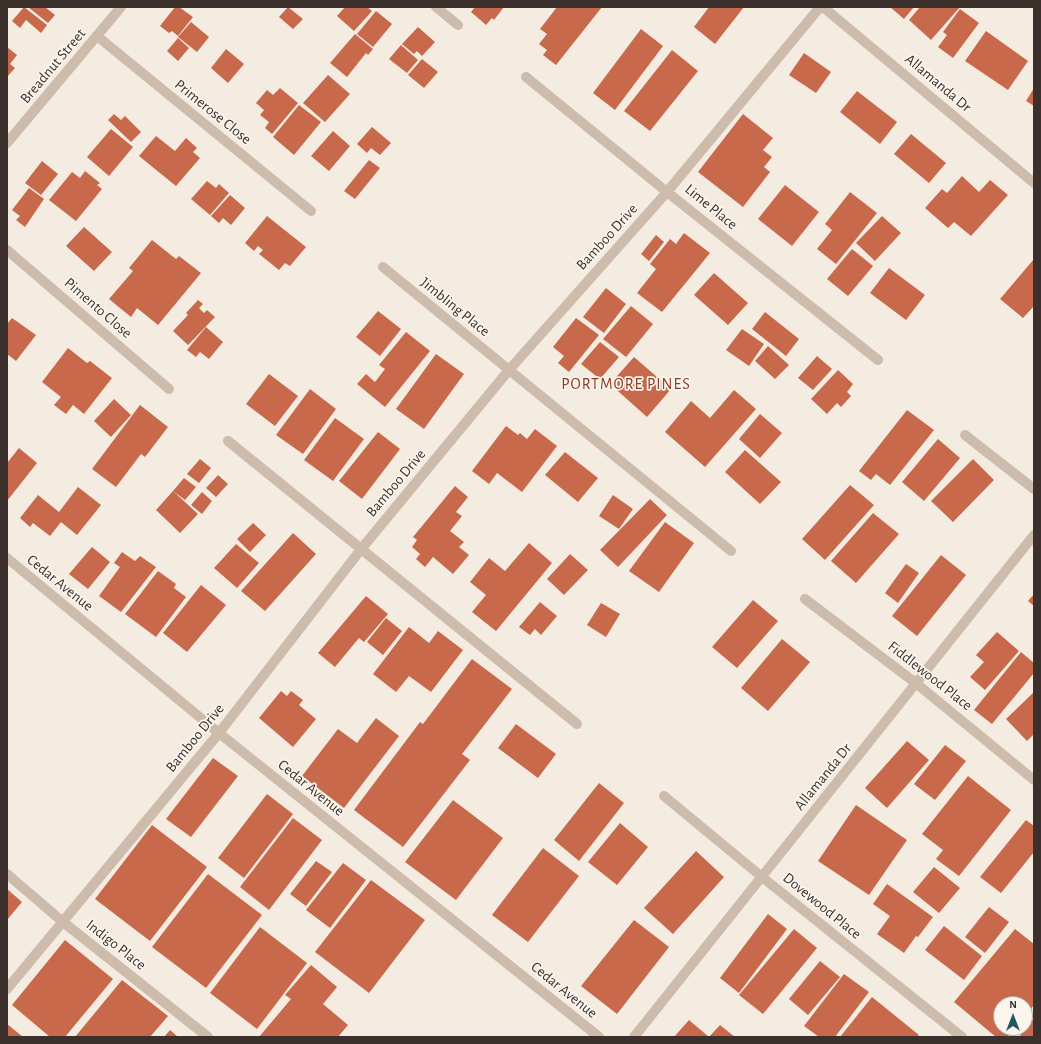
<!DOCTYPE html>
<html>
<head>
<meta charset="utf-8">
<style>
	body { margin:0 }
	#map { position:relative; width:1041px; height:1044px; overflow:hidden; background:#f4ebe1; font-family:"Alegreya Sans",sans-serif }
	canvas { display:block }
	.frame { position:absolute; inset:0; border:8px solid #3b302b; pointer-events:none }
	.north { position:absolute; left:993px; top:996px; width:40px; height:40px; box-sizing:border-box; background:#fbf5ee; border:1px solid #aea6a0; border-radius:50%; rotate:0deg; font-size:11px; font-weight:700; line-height:16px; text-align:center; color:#3b302b }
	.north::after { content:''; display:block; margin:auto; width:14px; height:18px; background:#1f5a5e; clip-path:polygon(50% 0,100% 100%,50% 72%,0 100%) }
</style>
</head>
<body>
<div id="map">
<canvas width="1041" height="1044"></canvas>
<div class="frame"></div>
<div class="north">N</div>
</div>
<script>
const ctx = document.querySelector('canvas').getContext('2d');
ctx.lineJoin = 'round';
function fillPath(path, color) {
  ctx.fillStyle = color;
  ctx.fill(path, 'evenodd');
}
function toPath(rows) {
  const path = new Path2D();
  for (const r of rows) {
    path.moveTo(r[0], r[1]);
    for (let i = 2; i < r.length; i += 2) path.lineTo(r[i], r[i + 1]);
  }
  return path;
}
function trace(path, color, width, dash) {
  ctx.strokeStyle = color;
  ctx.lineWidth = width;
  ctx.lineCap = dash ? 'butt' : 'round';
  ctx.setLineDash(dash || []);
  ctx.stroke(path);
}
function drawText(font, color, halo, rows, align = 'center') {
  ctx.font = font + ' "Alegreya Sans",sans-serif';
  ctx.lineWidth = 3.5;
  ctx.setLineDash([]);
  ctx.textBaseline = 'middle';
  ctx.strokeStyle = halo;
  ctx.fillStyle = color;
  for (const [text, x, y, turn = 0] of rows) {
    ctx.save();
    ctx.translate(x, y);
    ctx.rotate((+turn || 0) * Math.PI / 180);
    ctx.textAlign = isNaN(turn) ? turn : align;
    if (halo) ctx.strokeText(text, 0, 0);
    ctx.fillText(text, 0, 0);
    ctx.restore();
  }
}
const building = toPath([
	[24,7,47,25,41,33,26,20,20,28,12,21],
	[28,7,45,7,55,15,48,23],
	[175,7,179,7,193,17,178,36,172,31,169,33,160,26],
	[288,7,303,19,293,29,279,17],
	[345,7,367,7,372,11,354,31,337,16],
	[475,7,504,7,494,20,492,18,486,25,471,12],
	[557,7,602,7,556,65,543,55,547,50,539,44,547,34,540,29],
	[709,7,744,7,715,44,694,27],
	[890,7,914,7,904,19],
	[920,7,960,7,931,40,909,20],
	[960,9,979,23,953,58,938,47,947,35,943,32],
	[376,11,392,24,373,47,357,34],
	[191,22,209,37,197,52,178,37],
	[418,27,435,42,422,56,417,51,414,54,402,44],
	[641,29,663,46,615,110,593,93],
	[986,31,1028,61,1008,90,965,61],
	[355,34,373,49,368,55,366,53,347,77,330,63],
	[178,38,189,48,178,61,167,51],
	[401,45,418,60,407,73,389,59],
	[7,47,17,55,10,64,15,68,7,77],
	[226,49,244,64,228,83,211,68],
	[672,50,698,71,650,131,624,111],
	[804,53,831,72,816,93,789,75],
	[422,59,438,72,424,88,408,75],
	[328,75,350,94,325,122,303,103],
	[280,88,298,103,272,134,265,128,269,122,260,115,264,110,256,103,267,90,273,95],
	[1034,88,1034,106,1026,101],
	[857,91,897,122,880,144,840,112],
	[299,105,321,122,294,155,273,137],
	[114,114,121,120,125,116,141,132,131,142,108,120],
	[743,114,773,138,763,150,772,157,764,167,770,172,743,207,698,172],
	[372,127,391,143,380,155,371,148,367,153,357,144],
	[111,129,133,147,109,176,87,157],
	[333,131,350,146,329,171,311,156],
	[911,134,946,163,929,183,894,154],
	[156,136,175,151,186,138,197,148,193,152,200,158,176,186,139,156],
	[369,160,380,168,355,199,344,191],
	[42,161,58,174,41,195,25,183],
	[85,171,100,183,97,185,102,189,76,221,49,200,72,172,80,178],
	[962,176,979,192,990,180,1008,195,971,236,954,222,948,228,925,208,942,189,947,193],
	[207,181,216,188,219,184,229,193,210,215,191,199],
	[785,185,819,212,792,246,758,219],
	[29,188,44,199,25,227,16,220,20,216,12,210],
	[850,192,877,213,836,264,817,249,832,230,825,224],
	[230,195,245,208,231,225,223,218,219,223,211,216],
	[267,216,306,247,290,266,285,263,279,270,259,254,263,250,258,246,254,251,245,243],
	[882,216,901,233,875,261,856,243],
	[84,227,112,252,94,271,66,246],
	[684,233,710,253,662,312,637,293,656,269,650,264,670,239,676,244],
	[656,235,664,242,649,261,641,254],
	[152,240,176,259,179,256,201,273,158,325,137,308,131,317,109,299,133,271,129,268],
	[852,249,873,266,848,296,827,279],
	[1034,259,1034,306,1023,318,1000,299],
	[889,268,925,295,906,320,870,293],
	[714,273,748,303,728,325,694,295],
	[606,288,626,304,604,333,583,317],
	[198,300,203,304,199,308,204,313,207,310,215,317,188,345,173,331,188,315,186,313],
	[631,306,653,324,626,357,603,339],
	[378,311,401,329,380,356,356,337],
	[765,312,799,339,786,356,752,329],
	[12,318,36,335,16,361,7,354,7,324],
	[576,318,599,335,569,372,558,363,564,356,553,347],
	[206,327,223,342,209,359,200,352,196,357,187,350],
	[742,329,764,344,749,366,726,350],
	[406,332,430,351,385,407,357,384,366,374,375,382,385,369,379,365],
	[600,342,619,357,600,379,581,364],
	[768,346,789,365,775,379,755,361],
	[68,348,87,363,90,361,112,378,84,414,73,405,66,414,54,405,61,397,42,382],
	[436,354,464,374,424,429,396,409],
	[817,356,832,369,813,390,798,378],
	[634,357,671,389,647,417,610,384],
	[838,370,853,384,847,392,851,396,841,407,837,403,827,414,811,399],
	[269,374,298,396,275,426,246,404],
	[310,389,336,409,303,454,276,435],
	[734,390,756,409,705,467,665,432,691,401,710,418],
	[114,399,131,415,111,437,94,421],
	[140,405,168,427,145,457,141,454,116,487,92,469],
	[907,410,934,430,890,485,876,474,871,480,859,471],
	[760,414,782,433,760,458,739,439],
	[335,418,364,439,333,481,304,460],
	[506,426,518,435,520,433,527,439,535,429,557,446,522,492,497,473,489,484,472,471],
	[378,432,400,449,362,499,339,481],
	[938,439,960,458,924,501,902,482],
	[19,448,37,463,7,501,7,463],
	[745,450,781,482,760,504,725,472],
	[565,452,598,478,578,502,545,475],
	[200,459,211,468,199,483,187,474],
	[973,459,994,480,953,522,931,501],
	[218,475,228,484,216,497,206,488],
	[184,478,196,487,185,500,173,491],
	[850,485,874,505,825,560,802,539],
	[455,486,468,497,456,512,462,516,450,531,464,542,459,547,469,555,453,574,433,557,425,567,416,559,420,554,412,547,417,540,413,537],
	[78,487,101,505,77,535,61,522,50,536,33,523,30,527,20,518,38,495,59,512],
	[173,491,198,514,180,533,156,510],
	[202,492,212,501,202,514,191,505],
	[613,495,633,509,619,529,599,516],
	[650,499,667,515,618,567,600,550],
	[873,513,899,534,856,583,831,561],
	[665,522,694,543,659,592,629,571],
	[253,523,266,535,250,552,237,539],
	[293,533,316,554,265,611,241,591],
	[529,543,552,563,496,631,472,612,486,595,470,582,489,558,505,571],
	[236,544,259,563,237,588,214,568],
	[92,547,110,562,88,589,69,574],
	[122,552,135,561,140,556,156,567,121,612,99,596,120,567,114,563],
	[570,554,588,570,564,595,547,579],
	[941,555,966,575,917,636,892,616],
	[906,564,919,573,898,603,885,593],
	[158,571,176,584,174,588,186,597,156,637,125,614],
	[201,585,226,605,187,652,163,633],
	[1034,594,1034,606,1028,601],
	[366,596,388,614,364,642,359,638,335,667,318,653],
	[753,600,778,621,737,668,712,647],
	[540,602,557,616,541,635,535,629,530,635,519,627],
	[601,603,620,614,606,637,587,625],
	[386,618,402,631,383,655,367,642],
	[409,627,429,643,438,631,463,650,431,692,409,676,396,692,373,674],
	[997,632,1019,651,985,690,970,677,984,662,976,655],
	[782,639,810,662,768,711,741,688],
	[1021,652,1034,663,1034,673,992,724,974,710],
	[472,659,512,689,462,754,470,760,403,847,354,810,420,722,423,724],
	[281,691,287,696,291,691,303,700,299,705,316,719,293,747,259,718],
	[1034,692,1034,734,1027,741,1006,719],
	[376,718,399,736,344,808,302,776,338,729,357,743],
	[516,724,556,754,538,778,498,748],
	[907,741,929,760,887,808,865,788],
	[945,745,966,761,935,800,914,784],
	[213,758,238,776,191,837,166,819],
	[968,776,1011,810,959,876,936,859,943,850,922,834],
	[599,783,624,803,579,861,554,840],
	[267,794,293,814,244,878,218,858],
	[453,800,503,838,456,900,405,862],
	[856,805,907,840,869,895,818,861],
	[293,818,322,840,269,910,240,887],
	[1026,820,1034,826,1034,852,1001,893,980,877],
	[620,823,648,847,617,885,588,862],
	[152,825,207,867,150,941,95,899],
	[543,848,579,876,528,942,492,915],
	[696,851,724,877,673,934,644,908],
	[316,861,332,872,306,906,290,894],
	[343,863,366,880,330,928,306,910],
	[934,867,960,888,939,913,913,892],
	[208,874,262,915,206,988,152,947],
	[371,880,425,920,369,993,315,952],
	[887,884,933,917,918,937,916,936,904,953,877,934,890,916,873,904],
	[7,889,22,902,7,920],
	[989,907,1009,922,985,953,965,937],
	[768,914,787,929,739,993,720,978],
	[634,920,669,947,617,1014,581,986],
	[944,926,982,956,964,980,925,950],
	[260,927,307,963,257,1029,210,993],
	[794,929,817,948,763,1014,739,995],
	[1015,929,1034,944,1034,1005,1025,1016,1025,1004,1001,1004,1001,1028,1015,1028,1007,1037,996,1037,954,1002],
	[65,940,113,979,65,1037,50,1037,12,1005],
	[820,961,840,977,808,1015,789,999],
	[311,965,337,987,323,1004,348,1025,338,1037,259,1037,291,999,285,995],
	[844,974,869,992,835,1037,819,1037,804,1026],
	[122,980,168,1016,150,1037,75,1037],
	[872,997,919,1035,917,1037,840,1037],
	[1034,1018,1034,1037,1019,1037],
	[689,1020,709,1037,674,1037],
	[7,1024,23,1037,7,1037],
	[720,1025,735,1037,709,1037],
	[170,1030,178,1037,164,1037]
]);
const street = toPath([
	[436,7,458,25],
	[823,7,1034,183],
	[97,36,311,211],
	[526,77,667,192,878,360],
	[7,143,121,7],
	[7,250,169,389],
	[383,267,731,551],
	[965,435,1034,489],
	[228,441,577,724],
	[7,558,219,733,599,1037],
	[805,599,917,684,1034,780],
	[664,796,762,877,962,1037],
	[7,874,63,922,208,1037],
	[7,989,219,733,362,548,509,370,667,192,820,7],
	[634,1037,1034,535]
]);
const streetNames = [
	["Breadnut Street",53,66,-50],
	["Allamanda Dr",938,83,40],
	["Primerose Close",213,112,39],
	["Lime Place",711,207,39],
	["Bamboo Drive",607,237,-48],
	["Jimbling Place",455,307,39],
	["Pimento Close",98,308,41],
	["Bamboo Drive",396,483,-50],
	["Cedar Avenue",60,583,39],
	["Fiddlewood Place",930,676,38],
	["Bamboo Drive",195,738,-51],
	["Allamanda Dr",823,777,-51],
	["Cedar Avenue",311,788,39],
	["Dovewood Place",822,906,39],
	["Indigo Place",116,945,38],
	["Cedar Avenue",564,990,39]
];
const neighbourhoodNames = [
	["PORTMORE PINES",626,384]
];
fillPath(building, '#c8694b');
trace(street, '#cdbbac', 10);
drawText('15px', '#3b302b', '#fbf5ee', streetNames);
ctx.letterSpacing = '1px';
drawText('16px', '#8c3b22', '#fbf5ee', neighbourhoodNames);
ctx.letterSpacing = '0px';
</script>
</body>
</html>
